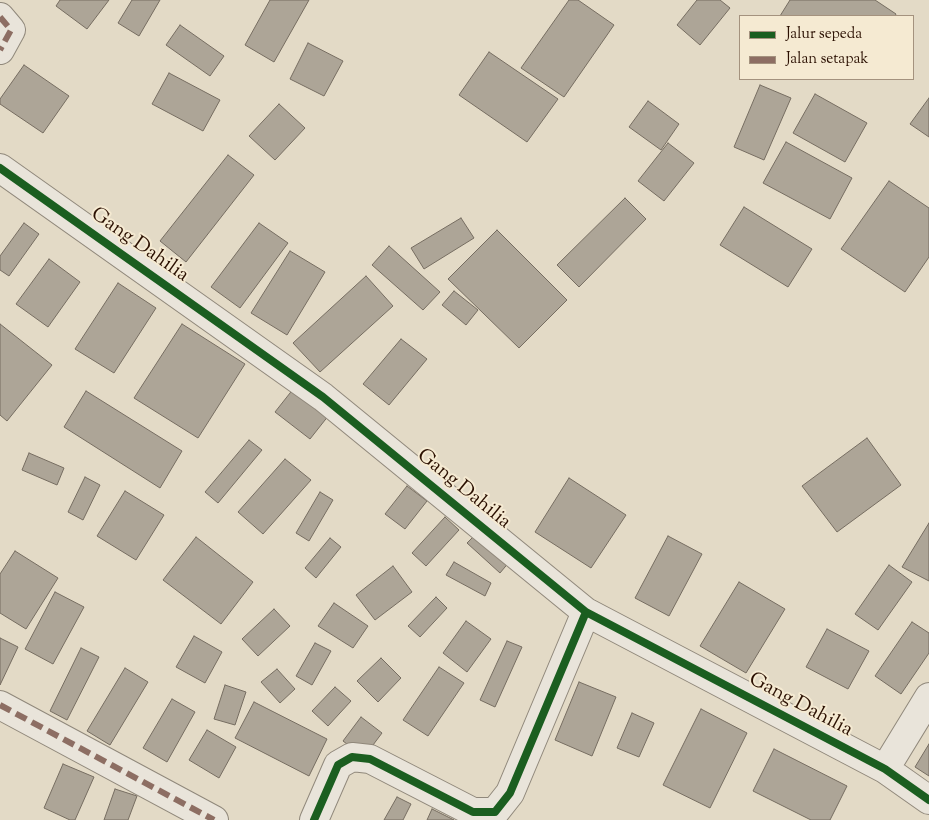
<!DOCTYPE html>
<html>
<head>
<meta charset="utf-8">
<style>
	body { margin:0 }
	#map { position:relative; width:929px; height:820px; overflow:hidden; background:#e3dac6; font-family:"Sorts Mill Goudy",serif }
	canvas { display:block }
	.legend { position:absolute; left:739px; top:15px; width:175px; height:65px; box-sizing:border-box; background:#f5ead2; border:1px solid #a4927e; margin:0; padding:6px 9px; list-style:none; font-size:15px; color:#2a0f00 }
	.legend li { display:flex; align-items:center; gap:10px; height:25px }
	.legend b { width:25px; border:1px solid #a4927e }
</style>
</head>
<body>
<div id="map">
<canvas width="929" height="820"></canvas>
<ul class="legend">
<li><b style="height:6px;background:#1b5e20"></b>Jalur sepeda</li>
<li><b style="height:6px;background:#8d6e63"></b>Jalan setapak</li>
</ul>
</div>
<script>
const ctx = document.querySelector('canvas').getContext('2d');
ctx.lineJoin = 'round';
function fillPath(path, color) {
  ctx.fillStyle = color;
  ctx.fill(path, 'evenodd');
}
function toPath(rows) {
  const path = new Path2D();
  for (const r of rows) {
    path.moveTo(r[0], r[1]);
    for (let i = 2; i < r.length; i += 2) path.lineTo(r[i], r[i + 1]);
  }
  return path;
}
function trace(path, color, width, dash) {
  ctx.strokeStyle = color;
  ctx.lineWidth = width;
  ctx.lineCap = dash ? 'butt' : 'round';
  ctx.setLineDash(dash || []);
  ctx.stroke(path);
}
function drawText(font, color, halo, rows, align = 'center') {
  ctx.font = font + ' "Sorts Mill Goudy",serif';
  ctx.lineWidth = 4;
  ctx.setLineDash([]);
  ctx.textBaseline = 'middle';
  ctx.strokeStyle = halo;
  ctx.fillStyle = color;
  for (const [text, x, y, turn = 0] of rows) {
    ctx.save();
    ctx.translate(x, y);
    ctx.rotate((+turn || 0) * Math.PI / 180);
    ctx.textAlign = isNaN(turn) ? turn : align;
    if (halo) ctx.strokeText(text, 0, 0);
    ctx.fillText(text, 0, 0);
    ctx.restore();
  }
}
const building = toPath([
	[60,0,109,0,87,29,56,6,60,0],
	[132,0,160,0,139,36,118,23,132,0],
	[270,0,309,0,274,62,245,45,270,0],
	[569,0,578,0,614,25,564,97,521,68,569,0],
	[697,0,720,0,730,8,700,45,677,25,697,0],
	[790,0,875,0,896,14,895,16,780,16,790,0],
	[180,25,224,56,210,76,166,45,180,25],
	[308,43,343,61,324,96,290,79,308,43],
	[489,52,558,99,527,142,459,95,489,52],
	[24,65,69,96,43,133,0,104,0,99,24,65],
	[169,73,220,100,203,131,152,104,169,73],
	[760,85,791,98,764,160,734,147,760,85],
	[815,94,867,123,845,162,793,133,815,94],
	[929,98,929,137,910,124,929,98],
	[648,101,679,124,661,150,629,127,648,101],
	[279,104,305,128,275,160,249,136,279,104],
	[786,142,852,178,830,219,763,183,786,142],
	[668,143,694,163,664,201,638,181,668,143],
	[228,155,254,175,186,262,160,241,228,155],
	[889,181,929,208,929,257,905,292,841,249,889,181],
	[625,198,646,219,579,287,557,265,625,198],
	[744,207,812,249,788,287,720,245,744,207],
	[461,218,474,238,424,269,411,248,461,218],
	[24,223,39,234,9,276,0,270,0,256,24,223],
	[259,223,288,243,240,308,211,287,259,223],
	[497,230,567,300,519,348,448,279,497,230],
	[389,246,440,292,423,310,372,265,389,246],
	[290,251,325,272,287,335,251,313,290,251],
	[49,259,80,282,48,327,16,304,49,259],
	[366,276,393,306,320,372,293,343,366,276],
	[118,283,156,308,114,373,75,349,118,283],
	[454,291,478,310,466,325,442,305,454,291],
	[0,324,52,365,7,421,0,415,0,324],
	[182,324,245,364,198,438,134,398,182,324],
	[401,339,427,359,389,405,363,384,401,339],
	[294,388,329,415,310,439,275,412,294,388],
	[86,391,182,451,160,488,64,427,86,391],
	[867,438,901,485,837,532,802,486,867,438],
	[249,440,262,450,218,503,205,492,249,440],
	[29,453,64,468,57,485,22,470,29,453],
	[285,459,311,480,263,534,238,512,285,459],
	[85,477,100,485,83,520,68,512,85,477],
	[569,478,626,515,591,568,535,532,569,478],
	[407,486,427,501,405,529,385,514,407,486],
	[125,491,164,515,136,560,97,536,125,491],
	[320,492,333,500,309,541,296,533,320,492],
	[445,517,459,530,426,566,412,553,445,517],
	[929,523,929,581,902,567,929,523],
	[478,532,510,561,500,573,467,543,478,532],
	[668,536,702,554,669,616,635,598,668,536],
	[196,537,253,582,221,624,163,580,196,537],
	[330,538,341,547,316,578,305,568,330,538],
	[15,551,58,578,26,629,0,613,0,574,15,551],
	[454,562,491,583,485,596,446,575,454,562],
	[889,565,912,582,878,630,855,614,889,565],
	[393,566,412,592,375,620,356,595,393,566],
	[739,582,785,609,746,673,700,646,739,582],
	[55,592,84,607,53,664,25,649,55,592],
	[436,597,447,608,420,637,408,626,436,597],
	[334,603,368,626,353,648,318,626,334,603],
	[274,609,290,626,258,656,242,639,274,609],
	[466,621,491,639,467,672,443,653,466,621],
	[912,622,929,633,929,653,901,694,875,676,912,622],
	[827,629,869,651,848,689,806,667,827,629],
	[194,636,222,652,205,683,176,667,194,636],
	[0,638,18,647,0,685,0,638],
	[507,641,522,647,495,707,480,700,507,641],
	[315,643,331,651,312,685,296,676,315,643],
	[81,648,99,657,67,720,50,711,81,648],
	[381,658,401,678,378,702,357,681,381,658],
	[439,667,464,683,428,736,403,720,439,667],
	[125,668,148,682,110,745,87,731,125,668],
	[277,669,295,689,280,703,261,682,277,669],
	[579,682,616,697,592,756,555,740,579,682],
	[225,685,246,692,235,725,214,719,225,685],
	[335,687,351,701,328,726,312,711,335,687],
	[172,699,195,712,167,762,143,748,172,699],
	[254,702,327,739,309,776,235,738,254,702],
	[701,709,747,733,710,808,663,785,701,709],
	[632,713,654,723,639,757,617,748,632,713],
	[361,717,382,733,364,757,343,741,361,717],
	[207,730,236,747,219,778,189,760,207,730],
	[929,744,929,776,915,767,929,744],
	[774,749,847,786,830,820,811,820,753,791,774,749],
	[63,764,94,777,75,820,70,820,44,808,63,764],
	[115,789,137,796,128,820,104,820,115,789],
	[397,797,411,804,403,820,384,820,397,797],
	[432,809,454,820,427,820,432,809]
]);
const minor = toPath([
	[0,17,11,30,0,50],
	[0,168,323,397,586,612,885,769,929,800],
	[0,705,214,820],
	[885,769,929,697],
	[314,820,338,765,352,757,370,759,473,812,495,812,510,793,586,612]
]);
const quiet = toPath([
	[0,17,11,30,0,50],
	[0,705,214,820]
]);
const cycleway = toPath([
	[0,168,323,397,586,612,885,769,929,800],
	[314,820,338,765,352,757,370,759,473,812,495,812,510,793,586,612]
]);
const streetNames = [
	["Gang Dahilia",139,246,35],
	["Gang Dahilia",463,490,39],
	["Gang Dahilia",800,706,28]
];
fillPath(building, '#ada597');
trace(building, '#766d61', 1);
trace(minor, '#90887b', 30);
trace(minor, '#e9e4da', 28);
trace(quiet, '#8d6e63', 6, [12, 6]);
trace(cycleway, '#1b5e20', 8);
drawText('20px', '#2a0f00', '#f5ead2', streetNames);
</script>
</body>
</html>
